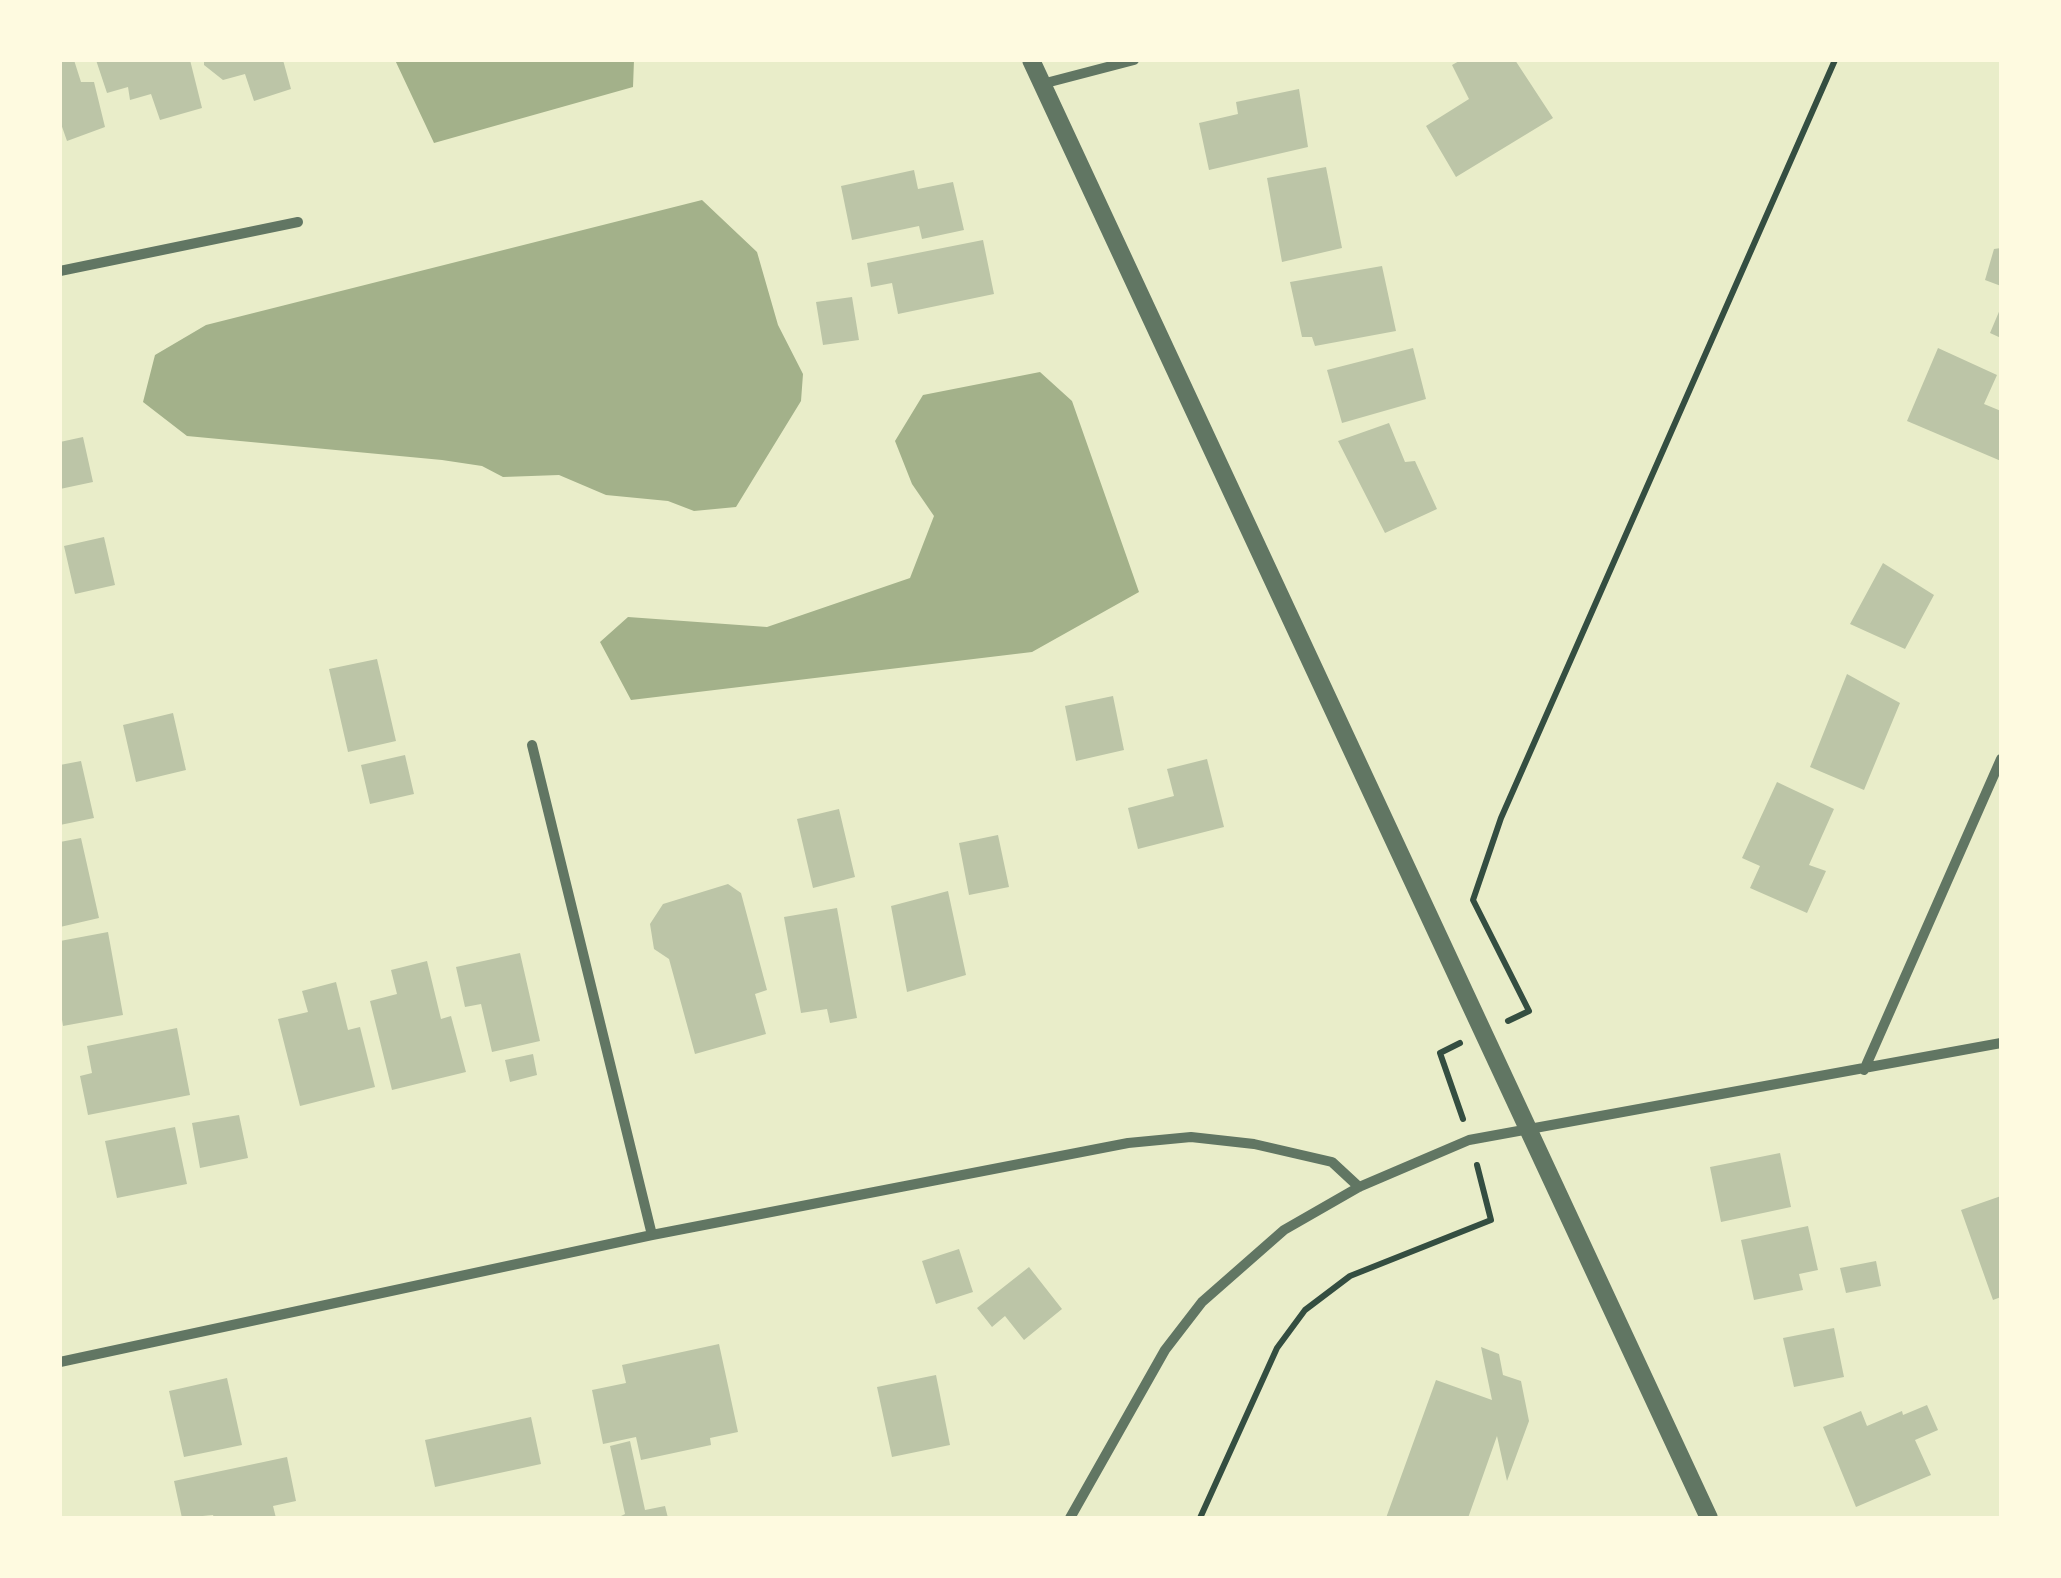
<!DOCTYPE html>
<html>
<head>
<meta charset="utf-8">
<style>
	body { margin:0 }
	#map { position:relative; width:2061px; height:1578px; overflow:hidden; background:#e9edc9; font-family:Mulish,sans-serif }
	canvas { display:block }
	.frame { position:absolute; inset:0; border:62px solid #fefae0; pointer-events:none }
</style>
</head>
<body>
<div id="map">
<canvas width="2061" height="1578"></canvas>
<div class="frame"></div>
</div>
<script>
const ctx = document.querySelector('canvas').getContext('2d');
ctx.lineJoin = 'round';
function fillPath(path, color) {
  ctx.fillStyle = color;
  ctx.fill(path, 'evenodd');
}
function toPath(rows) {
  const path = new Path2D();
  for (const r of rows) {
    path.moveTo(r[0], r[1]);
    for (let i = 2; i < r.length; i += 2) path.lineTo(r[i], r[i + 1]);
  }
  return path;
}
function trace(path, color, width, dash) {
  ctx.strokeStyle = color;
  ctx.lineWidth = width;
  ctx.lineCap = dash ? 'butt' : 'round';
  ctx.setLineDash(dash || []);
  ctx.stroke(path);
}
const water = toPath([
	[395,60,634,60,633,87,434,143],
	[702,200,757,252,778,325,803,374,801,401,736,507,694,511,668,501,606,495,559,475,503,477,482,466,442,460,187,436,143,402,155,355,206,325],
	[1040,372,1072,401,1139,592,1032,652,631,700,600,642,628,617,767,627,910,578,934,516,912,484,895,441,923,395]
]);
const building = toPath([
	[60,60,74,60,81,82,94,82,105,127,67,141,60,121],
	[96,60,190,60,202,108,160,120,151,94,130,100,128,87,107,93],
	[204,60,283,60,291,89,254,101,245,74,223,80,204,65],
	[1461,60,1515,60,1553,118,1456,177,1426,126,1469,99,1452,65],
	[1299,89,1308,147,1209,170,1199,123,1238,114,1236,102],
	[1326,167,1342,248,1282,262,1267,178],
	[914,170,918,189,953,182,964,230,922,239,919,226,852,240,841,186],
	[983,240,994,294,898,314,892,283,871,287,867,263],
	[2001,248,2001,286,1985,280,1994,249],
	[1382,266,1396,331,1315,346,1312,337,1302,337,1290,282],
	[852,297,859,340,823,345,816,302],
	[2001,307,2001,338,1990,333],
	[1413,348,1426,399,1342,423,1327,370],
	[1938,348,1997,375,1984,404,2001,411,2001,461,1907,421],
	[1389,423,1405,462,1415,461,1437,509,1385,533,1338,441],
	[83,437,93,482,60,489,60,442],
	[104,537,115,585,75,594,64,546],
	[1883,563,1934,595,1905,649,1850,624],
	[377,659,396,741,348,752,329,669],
	[1847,674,1900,703,1864,790,1810,767],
	[1113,696,1124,750,1076,761,1065,706],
	[173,713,186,770,136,782,123,725],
	[405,755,414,794,370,804,361,765],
	[1207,759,1224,827,1138,849,1128,808,1174,796,1167,769],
	[81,761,94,818,60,825,60,765],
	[1777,782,1834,809,1809,865,1826,871,1807,913,1750,888,1760,866,1742,858],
	[839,809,855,877,813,888,797,819],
	[998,835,1009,887,969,895,959,843],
	[81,838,99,918,60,927,60,842],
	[728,884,741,893,767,990,755,994,766,1034,695,1054,669,959,654,949,650,924,663,904],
	[948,891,966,975,907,992,891,906],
	[837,908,857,1018,830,1023,827,1009,801,1013,784,917],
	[108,932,123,1015,63,1026,60,1007,60,941],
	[520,953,540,1041,492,1052,481,1004,465,1007,456,967],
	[427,961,441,1019,451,1016,466,1072,392,1090,370,1001,397,994,391,970],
	[336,982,348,1030,360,1027,375,1087,300,1106,278,1019,308,1012,302,991],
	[177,1028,190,1095,88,1115,80,1076,92,1073,87,1046],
	[533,1054,537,1075,510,1082,505,1060],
	[239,1115,248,1158,200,1168,192,1123],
	[175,1127,187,1184,117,1198,105,1141],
	[1780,1153,1791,1207,1721,1222,1710,1167],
	[2001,1196,2001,1297,1993,1300,1961,1210],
	[1808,1226,1818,1270,1799,1274,1803,1290,1754,1300,1741,1240],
	[959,1249,973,1292,936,1304,922,1261],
	[1876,1261,1881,1286,1846,1293,1840,1268],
	[1029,1267,1062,1309,1024,1340,1005,1316,992,1327,977,1308],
	[1834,1328,1844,1377,1794,1387,1783,1338],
	[719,1344,738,1432,710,1438,711,1445,641,1460,636,1437,603,1444,592,1390,626,1383,622,1365],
	[1481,1347,1499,1354,1503,1375,1521,1381,1529,1421,1507,1481,1497,1436,1468,1518,1386,1518,1436,1380,1492,1400],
	[936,1375,950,1445,892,1457,877,1387],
	[227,1378,242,1445,184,1457,169,1391],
	[1927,1405,1938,1430,1915,1440,1931,1475,1856,1507,1823,1427,1861,1411,1867,1426,1902,1411,1903,1415],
	[531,1417,541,1464,435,1487,425,1440],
	[630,1441,645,1510,665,1506,668,1518,617,1518,625,1514,610,1446],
	[287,1457,296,1501,273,1506,276,1518,214,1518,213,1515,182,1518,174,1481]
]);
const path = toPath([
	[1508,1021,1529,1011,1473,900,1501,818,1835,60],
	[1460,1043,1440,1053,1463,1119],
	[1200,1518,1277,1348,1305,1310,1350,1276,1491,1220,1477,1165]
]);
const minor = toPath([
	[1042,84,1134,60],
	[60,271,298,222],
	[532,745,652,1235],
	[1864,1070,2001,759],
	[60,1362,652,1235,1128,1143,1191,1137,1254,1144,1332,1162,1359,1187],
	[1070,1518,1165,1350,1202,1302,1284,1230,1359,1187,1469,1140,2001,1043]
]);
const tertiary = toPath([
	[1031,60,1709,1518]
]);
fillPath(water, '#a3b18a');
fillPath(building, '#bcc5a7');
trace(path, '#344e41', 6);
trace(minor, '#617663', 10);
trace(tertiary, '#617663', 18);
</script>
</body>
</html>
